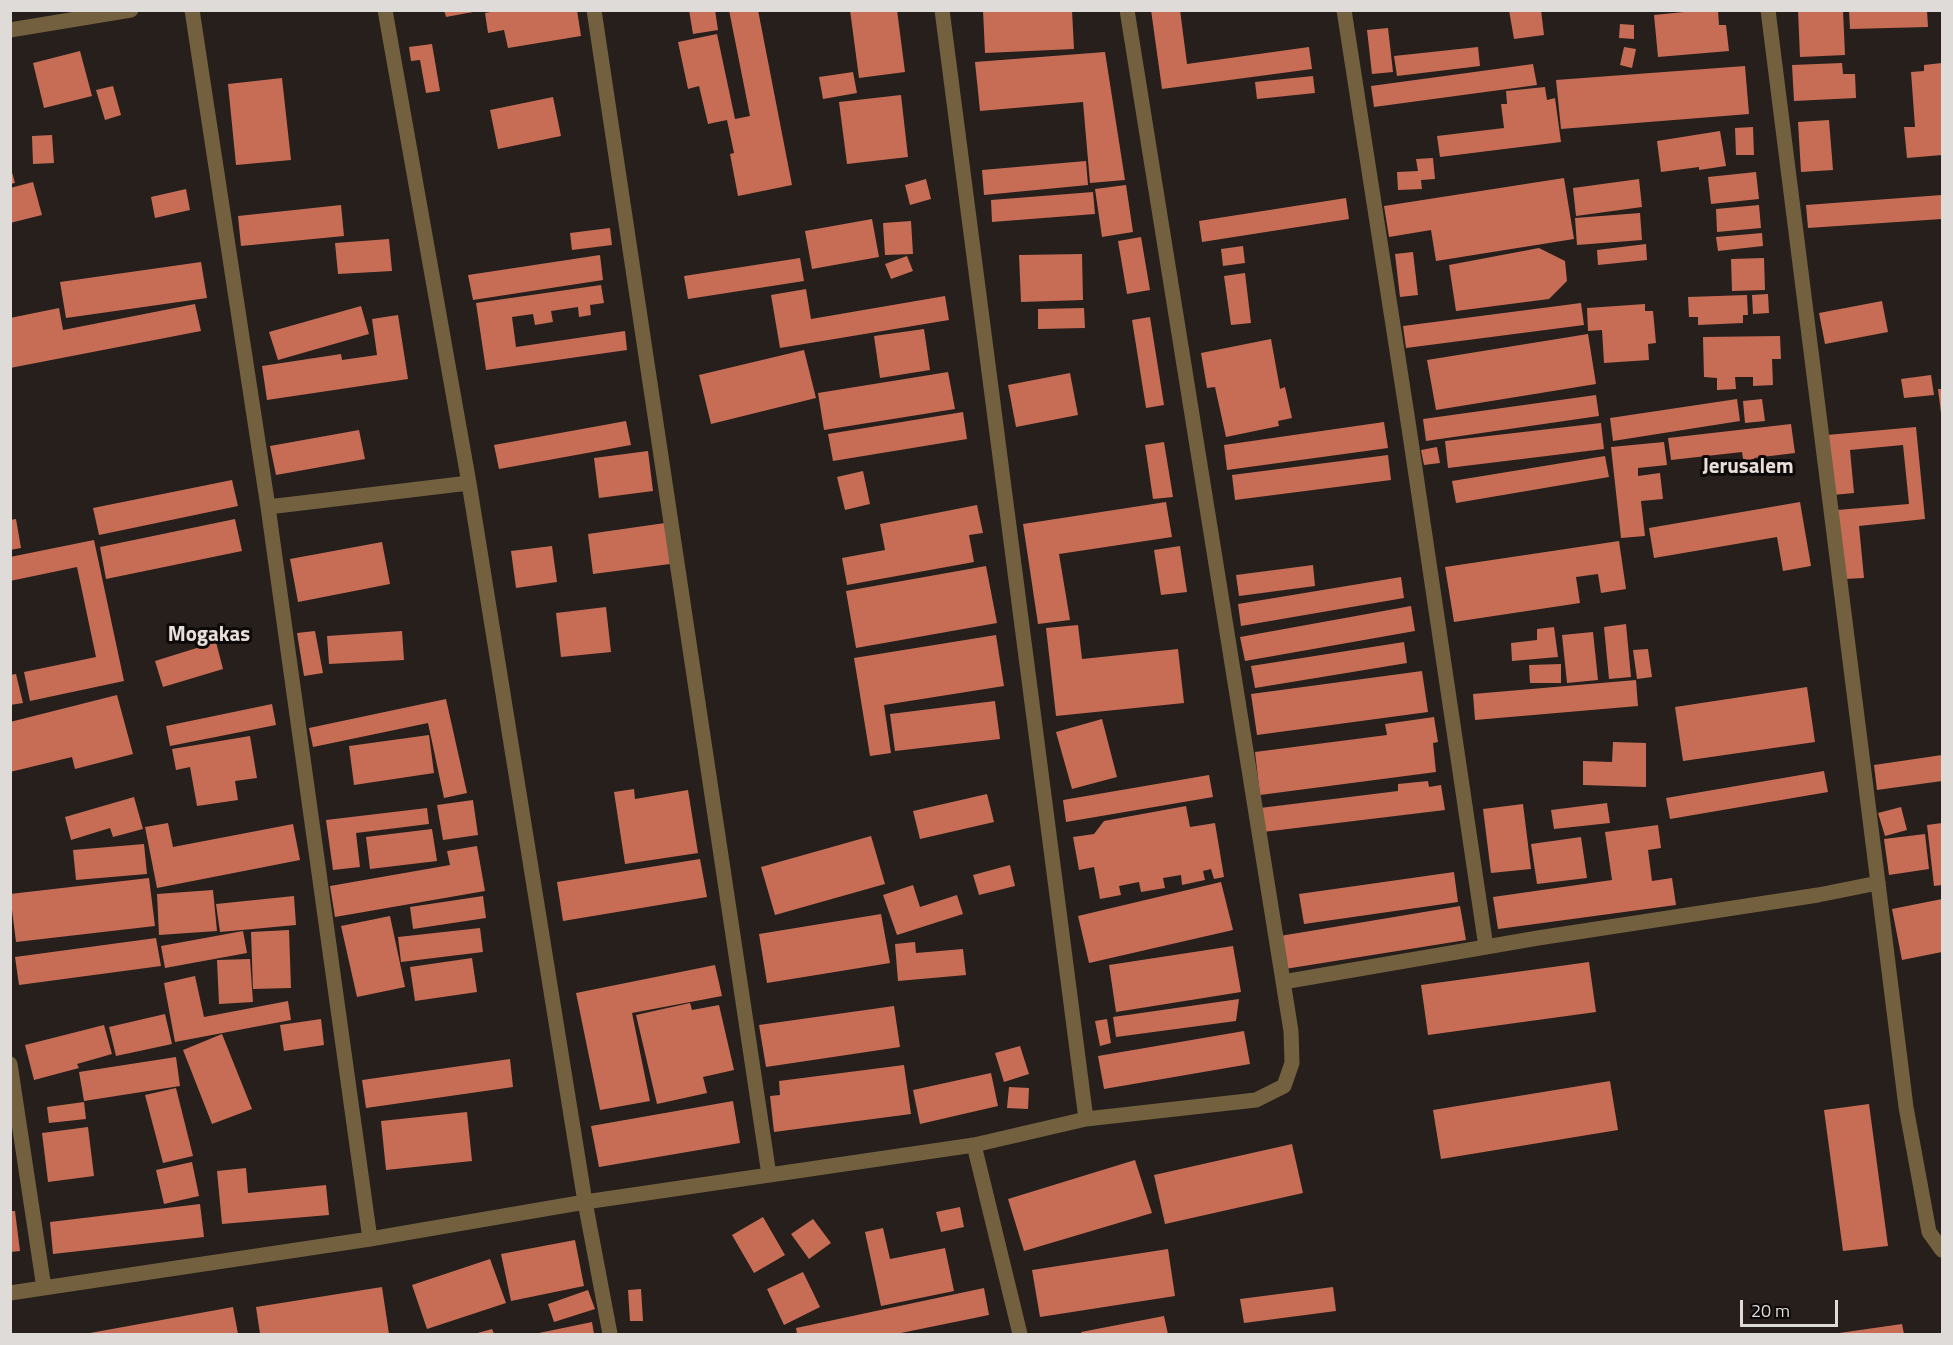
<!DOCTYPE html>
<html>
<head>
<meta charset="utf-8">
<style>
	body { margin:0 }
	#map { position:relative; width:1953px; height:1345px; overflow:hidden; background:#261f1b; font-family:"Titillium Web",sans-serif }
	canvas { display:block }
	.frame { position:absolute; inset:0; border:12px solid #dfdbd8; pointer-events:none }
	.scale { position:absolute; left:1740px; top:1300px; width:98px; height:27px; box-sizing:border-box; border:3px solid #dfdbd8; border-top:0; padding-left:8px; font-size:18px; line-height:21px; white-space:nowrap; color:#dfdbd8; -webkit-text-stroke:4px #0c0908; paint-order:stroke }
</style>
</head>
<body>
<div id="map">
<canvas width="1953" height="1345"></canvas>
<div class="frame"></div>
<div class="scale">20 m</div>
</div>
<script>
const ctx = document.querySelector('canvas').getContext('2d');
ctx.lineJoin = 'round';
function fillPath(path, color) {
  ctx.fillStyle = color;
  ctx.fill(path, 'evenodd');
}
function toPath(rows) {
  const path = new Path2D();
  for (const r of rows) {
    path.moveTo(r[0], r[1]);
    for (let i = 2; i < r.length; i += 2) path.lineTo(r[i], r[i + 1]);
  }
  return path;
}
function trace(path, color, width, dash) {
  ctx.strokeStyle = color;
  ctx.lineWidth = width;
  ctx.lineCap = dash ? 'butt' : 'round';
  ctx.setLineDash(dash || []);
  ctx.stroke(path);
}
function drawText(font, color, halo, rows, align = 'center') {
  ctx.font = font + ' "Titillium Web",sans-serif';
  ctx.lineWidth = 6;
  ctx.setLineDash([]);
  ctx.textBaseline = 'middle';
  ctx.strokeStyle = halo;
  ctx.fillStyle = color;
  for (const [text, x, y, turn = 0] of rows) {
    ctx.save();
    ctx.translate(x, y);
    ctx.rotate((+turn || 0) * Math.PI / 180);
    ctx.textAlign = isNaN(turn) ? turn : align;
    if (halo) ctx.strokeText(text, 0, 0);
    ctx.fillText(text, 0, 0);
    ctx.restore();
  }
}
const building = toPath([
	[444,10,473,10,473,12,446,17],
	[501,10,577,10,581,36,508,48,504,30,488,33,485,13],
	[689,10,715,10,718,30,693,34],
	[729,10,758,10,792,185,738,196,730,154,734,153,727,120,708,124,699,86,688,89,678,42,717,34,735,119,750,116],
	[850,10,897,10,905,72,859,78],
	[983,10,1072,10,1074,49,985,53],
	[1151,10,1180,10,1187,64,1309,47,1312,69,1162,89],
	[1509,10,1541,10,1544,35,1514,39],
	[1684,10,1718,10,1719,25,1726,25,1729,51,1658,57,1654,15,1684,12],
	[1798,10,1843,10,1845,55,1800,57],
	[1849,10,1927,10,1928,27,1850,29],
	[1620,24,1634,25,1634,39,1619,38],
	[1388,28,1393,72,1372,74,1367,30],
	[432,44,440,91,426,93,420,60,411,61,409,47],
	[1478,47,1480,66,1397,76,1394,56],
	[1624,47,1636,49,1632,68,1620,65],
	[80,51,92,96,44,108,33,63],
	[1105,52,1125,180,1090,183,1083,102,980,111,975,62],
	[1842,63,1843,74,1855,74,1856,98,1794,101,1792,65],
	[1942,63,1942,155,1907,158,1904,127,1915,127,1911,72,1924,71,1924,65],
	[1533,64,1537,85,1374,107,1371,86],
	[1745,66,1749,114,1561,129,1556,80],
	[853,72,857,93,823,99,819,77],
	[1313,76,1315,93,1257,99,1255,82],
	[282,78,291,160,236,165,228,84],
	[113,86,121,115,105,120,96,90],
	[1545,87,1547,100,1555,98,1561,142,1440,157,1437,136,1504,128,1501,104,1507,104,1506,91],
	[901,95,908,157,847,164,839,102],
	[553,97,561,136,498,149,490,110],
	[1829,120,1833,170,1801,172,1798,122],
	[1753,127,1754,155,1736,155,1735,128],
	[1720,131,1726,166,1699,170,1699,167,1661,172,1657,141],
	[52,135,54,163,33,164,32,136],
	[1433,158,1435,179,1421,180,1422,189,1398,190,1397,172,1418,171,1416,159],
	[1086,161,1088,185,984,195,982,170],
	[10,165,15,183,10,184],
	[1756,172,1759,199,1711,204,1708,177],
	[1564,178,1574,239,1436,261,1431,230,1389,237,1384,206],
	[926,179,931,199,910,205,905,185],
	[1639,179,1642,207,1576,216,1573,188],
	[33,182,42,215,10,223,10,188],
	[1126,185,1133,232,1102,237,1095,189],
	[186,189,190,210,155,218,151,197],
	[1093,192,1095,214,992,222,991,200],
	[1942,195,1942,219,1808,228,1806,205],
	[1346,198,1349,219,1202,242,1199,221],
	[341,205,344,236,241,246,238,216],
	[1759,205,1761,228,1717,232,1716,209],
	[1640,213,1642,240,1577,245,1575,218],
	[872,219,879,257,812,269,805,231],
	[911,221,913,254,885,255,883,223],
	[610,228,612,245,572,250,570,233],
	[1762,233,1763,246,1718,251,1716,237],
	[1141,237,1150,290,1127,294,1118,241],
	[389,239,392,271,338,274,335,243],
	[1646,244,1647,260,1598,265,1597,250],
	[1243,246,1245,263,1223,266,1221,249],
	[1539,248,1565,261,1567,281,1549,299,1456,311,1449,265],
	[1413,252,1418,295,1400,297,1395,254],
	[1082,254,1083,300,1021,302,1019,255],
	[600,255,603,280,473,300,468,275],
	[907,256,913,271,891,279,885,264],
	[800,258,804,281,688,299,684,276],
	[1764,258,1765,290,1732,291,1731,259],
	[201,262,207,298,66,318,60,282],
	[1245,273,1251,323,1231,325,1224,276],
	[601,285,604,303,590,305,591,315,579,317,578,307,551,311,553,322,535,325,533,314,512,317,516,347,625,331,627,350,486,370,476,303],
	[806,289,811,319,945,296,949,320,780,348,771,295],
	[1768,294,1769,313,1753,314,1752,295],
	[1747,295,1748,315,1743,315,1743,323,1698,325,1698,317,1689,317,1688,297],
	[1882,301,1888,332,1825,344,1819,313],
	[1581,303,1584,325,1406,348,1403,326],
	[195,304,201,331,10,368,10,318,59,308,63,330],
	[1645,304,1645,311,1653,311,1656,343,1648,344,1649,360,1604,363,1602,330,1588,331,1587,308],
	[361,306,369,334,278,360,269,332],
	[1084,308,1085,328,1038,329,1038,309],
	[398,315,408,379,267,400,262,366,341,354,342,360,377,355,372,319],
	[1150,317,1164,405,1146,408,1132,320],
	[924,329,930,370,880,378,874,336],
	[1588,334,1596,384,1436,410,1427,360],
	[1780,336,1781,359,1772,359,1773,385,1753,386,1753,377,1735,377,1736,389,1717,390,1717,378,1704,377,1703,337],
	[1271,339,1280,389,1285,387,1292,418,1278,421,1279,426,1226,437,1215,387,1207,388,1201,353],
	[804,350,816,398,711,424,699,375],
	[948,372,955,409,824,430,818,393],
	[1070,373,1078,415,1016,427,1008,385],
	[1931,375,1934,395,1904,398,1901,379],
	[1938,389,1942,389,1942,413,1941,413],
	[1596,395,1599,416,1426,441,1423,419],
	[1737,399,1740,421,1613,441,1610,418],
	[1762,399,1765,421,1745,423,1743,401],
	[963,412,967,439,833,461,828,434],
	[626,421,631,445,499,469,494,445],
	[1384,422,1388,448,1227,470,1224,445],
	[1601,423,1604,449,1448,468,1445,441],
	[1791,424,1795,453,1754,458,1756,464,1744,465,1742,452,1671,460,1668,438],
	[1916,427,1925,519,1859,526,1864,578,1844,579,1837,510,1909,504,1903,445,1850,450,1854,493,1833,495,1827,435],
	[359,430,365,459,276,475,270,446],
	[1164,442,1173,497,1153,499,1145,445],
	[1664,442,1667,465,1638,468,1638,476,1660,473,1663,499,1641,501,1645,536,1621,538,1611,447],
	[1437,447,1440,463,1424,465,1421,450],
	[648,451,653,491,599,498,594,458],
	[1388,455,1391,480,1235,500,1232,475],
	[1605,456,1609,477,1456,503,1452,481],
	[863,471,870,504,845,510,837,477],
	[232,480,238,506,99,535,93,508],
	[1166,502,1172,537,1059,554,1070,620,1038,624,1023,524],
	[1800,502,1811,566,1783,571,1777,537,1654,558,1649,528],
	[977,505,983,533,969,535,974,562,847,585,842,558,885,550,880,524],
	[16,519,21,548,10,550,10,520],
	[235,519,242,551,106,579,100,547],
	[665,523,670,564,593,574,588,534],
	[94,540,124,681,30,701,24,672,96,657,77,567,10,581,10,557],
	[1619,541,1626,589,1601,593,1598,574,1576,577,1580,603,1454,622,1445,567],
	[382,542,390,584,298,602,290,559],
	[552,546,557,582,516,588,511,551],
	[1180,546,1187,592,1161,595,1154,550],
	[1313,565,1315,586,1239,596,1236,575],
	[986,566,997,623,856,648,846,591],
	[1401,577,1404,598,1241,626,1238,604],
	[1411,606,1415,631,1245,661,1240,637],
	[606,607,611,652,561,657,556,613],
	[1626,624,1631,677,1609,679,1604,627],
	[1078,625,1082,659,1178,649,1184,703,1056,716,1046,628],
	[1554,627,1558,657,1512,661,1511,643,1537,640,1537,629],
	[315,631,323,673,304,676,297,633],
	[402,631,404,660,329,664,327,636],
	[1593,632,1598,680,1567,683,1562,635],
	[996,635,1004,686,884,705,891,753,870,756,854,658],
	[216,642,223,669,163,687,155,661],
	[1404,642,1407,663,1255,688,1251,666],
	[1648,649,1652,677,1637,679,1633,650],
	[1561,664,1561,683,1530,683,1529,665],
	[1422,671,1428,712,1257,735,1251,694],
	[16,674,23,703,10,705,10,675],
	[1636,680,1638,706,1475,720,1473,694],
	[1807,687,1815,742,1683,761,1675,707],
	[117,695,133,754,75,769,72,757,10,772,10,722],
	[446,699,467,793,444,798,428,723,313,747,309,728],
	[995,701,1000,739,895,751,890,714],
	[272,704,276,725,170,746,166,726],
	[1434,717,1438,742,1433,743,1436,772,1260,795,1255,752,1387,735,1385,724],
	[1102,719,1117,777,1072,789,1056,732],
	[429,735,434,773,354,785,349,746],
	[250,736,257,778,235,781,238,800,197,806,190,767,176,770,172,749],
	[1613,742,1646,743,1646,787,1583,785,1583,761,1612,762],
	[1942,755,1942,781,1877,790,1874,765],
	[1824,771,1828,792,1670,819,1666,798],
	[1209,775,1213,797,1066,822,1063,800],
	[1428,781,1429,787,1441,785,1445,810,1263,832,1260,808,1398,791,1398,784],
	[634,789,635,799,688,790,698,853,625,864,614,792],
	[987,794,994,822,920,839,913,811],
	[134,797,143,829,113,837,110,828,71,840,65,817],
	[473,800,478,835,443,840,437,805],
	[1607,803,1610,823,1554,829,1551,810],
	[1523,804,1531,869,1491,873,1483,809],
	[1186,806,1190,827,1215,823,1224,877,1214,879,1211,869,1203,871,1205,880,1182,885,1181,875,1163,878,1165,888,1141,892,1139,882,1119,886,1121,895,1100,899,1094,867,1079,870,1073,837,1094,834,1104,821],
	[1901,807,1907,830,1885,836,1878,813],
	[427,808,429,824,356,833,360,867,333,870,326,820],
	[168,823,173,847,293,824,300,860,157,888,145,827],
	[1942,823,1942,885,1934,886,1927,825],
	[1658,825,1661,848,1648,850,1652,881,1672,878,1676,905,1498,929,1493,897,1612,880,1605,832],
	[432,829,437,861,370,869,366,837],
	[1925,834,1929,869,1889,875,1884,839],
	[871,836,885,884,775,915,761,867],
	[1581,837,1587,878,1537,884,1531,844],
	[144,844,147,874,76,880,73,850],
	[477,846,485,891,335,917,330,886,450,865,447,851],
	[700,859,707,897,563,921,557,882],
	[1010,865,1015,886,979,895,973,875],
	[1454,872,1458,902,1304,924,1299,894],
	[149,878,155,926,16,942,10,894],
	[1221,882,1233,930,1089,963,1078,916],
	[913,885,920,907,957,895,963,914,897,935,883,895],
	[213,890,217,931,159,935,157,894],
	[294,896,296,925,220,932,216,904],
	[483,896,486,918,413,929,410,907],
	[1942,899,1942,952,1902,960,1892,909],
	[1460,906,1466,940,1285,969,1280,936],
	[881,914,890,963,767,983,759,934],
	[390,916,405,987,357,997,341,926],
	[480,928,483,952,401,962,398,937],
	[289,930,291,988,253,989,251,932],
	[243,931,247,953,165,968,161,946],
	[156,938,161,966,19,985,15,957],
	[915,942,916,953,963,949,966,975,898,981,895,944],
	[1233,946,1241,992,1116,1012,1109,965],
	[472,958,477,992,415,1001,410,967],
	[250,959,253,1002,219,1004,217,960],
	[1589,962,1596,1012,1428,1035,1421,985],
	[715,965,722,996,632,1013,650,1101,600,1110,576,993],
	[195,976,204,1017,288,1001,291,1020,175,1042,164,983],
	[1239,999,1236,1021,1116,1037,1113,1017],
	[690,1003,692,1010,719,1005,734,1070,703,1077,707,1093,657,1104,636,1015],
	[894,1006,900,1047,766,1067,759,1025],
	[165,1014,172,1044,116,1056,109,1027],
	[321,1019,324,1045,284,1051,280,1025],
	[1107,1019,1111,1043,1100,1046,1095,1021],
	[104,1025,112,1054,77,1064,79,1068,34,1080,25,1045],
	[1244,1031,1250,1064,1104,1089,1098,1056],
	[222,1034,252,1109,212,1124,183,1050],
	[1020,1046,1029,1074,1004,1082,995,1053],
	[176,1057,180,1086,84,1101,79,1072],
	[510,1059,513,1087,366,1108,362,1080],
	[904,1065,911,1114,774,1132,770,1096,780,1095,779,1081],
	[991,1073,998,1106,920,1124,913,1090],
	[1610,1081,1618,1130,1441,1159,1433,1110],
	[1009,1087,1029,1088,1028,1109,1007,1108],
	[176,1088,193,1156,163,1163,145,1095],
	[733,1101,740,1143,599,1167,591,1126],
	[84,1102,86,1119,49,1123,47,1107],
	[1869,1104,1888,1246,1843,1251,1824,1110],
	[467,1112,472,1161,386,1170,381,1121],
	[88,1127,94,1176,48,1182,42,1133],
	[1292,1144,1303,1193,1165,1224,1154,1175],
	[1135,1160,1152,1213,1024,1251,1008,1199],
	[192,1162,199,1196,164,1204,156,1170],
	[246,1168,248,1193,326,1185,329,1215,222,1224,217,1171],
	[200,1204,204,1237,53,1254,50,1222],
	[960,1207,964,1227,941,1232,936,1212],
	[10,1211,15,1211,20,1251,10,1252],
	[763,1217,785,1255,754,1273,732,1235],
	[813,1219,831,1243,809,1259,791,1234],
	[883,1228,890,1259,945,1248,954,1291,881,1306,865,1232],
	[575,1240,584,1286,511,1301,501,1254],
	[1168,1249,1175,1296,1040,1317,1032,1270],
	[490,1259,506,1303,427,1329,412,1285],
	[803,1272,820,1307,784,1325,767,1289],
	[382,1287,389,1334,260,1334,256,1307],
	[1333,1287,1336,1311,1244,1323,1240,1299],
	[984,1288,989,1315,896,1334,797,1334,796,1328],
	[641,1289,643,1321,630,1321,628,1290],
	[588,1290,595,1309,554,1322,548,1304],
	[233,1307,238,1334,90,1334,90,1333],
	[1164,1316,1168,1334,1082,1334,1081,1332],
	[592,1322,594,1334,539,1334,539,1333],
	[1902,1324,1904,1334,1839,1334,1839,1333],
	[492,1329,494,1334,474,1334]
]);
const service = toPath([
	[1878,883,1906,1107,1929,1232,1942,1250]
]);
const minor = toPath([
	[192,10,268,507,370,1239],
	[594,10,769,1175],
	[942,10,1086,1119],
	[1344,10,1409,428,1486,947],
	[10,30,131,10],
	[268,507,469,483],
	[1283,982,1538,938,1818,895,1878,883,1768,10],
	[10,1064,44,1288],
	[974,1145,1020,1334],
	[10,1293,370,1239,585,1202,469,483,385,10],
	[610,1334,585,1202,974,1145,1086,1119,1256,1100,1284,1086,1292,1063,1291,1031,1127,10]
]);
const quarterNames = [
	["Jerusalem",1748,468],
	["Mogakas",209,636]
];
fillPath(building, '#c76d56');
trace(service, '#72603e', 15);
trace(minor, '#72603e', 15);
drawText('bold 21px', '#e9dfda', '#0c0908', quarterNames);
</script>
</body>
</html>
